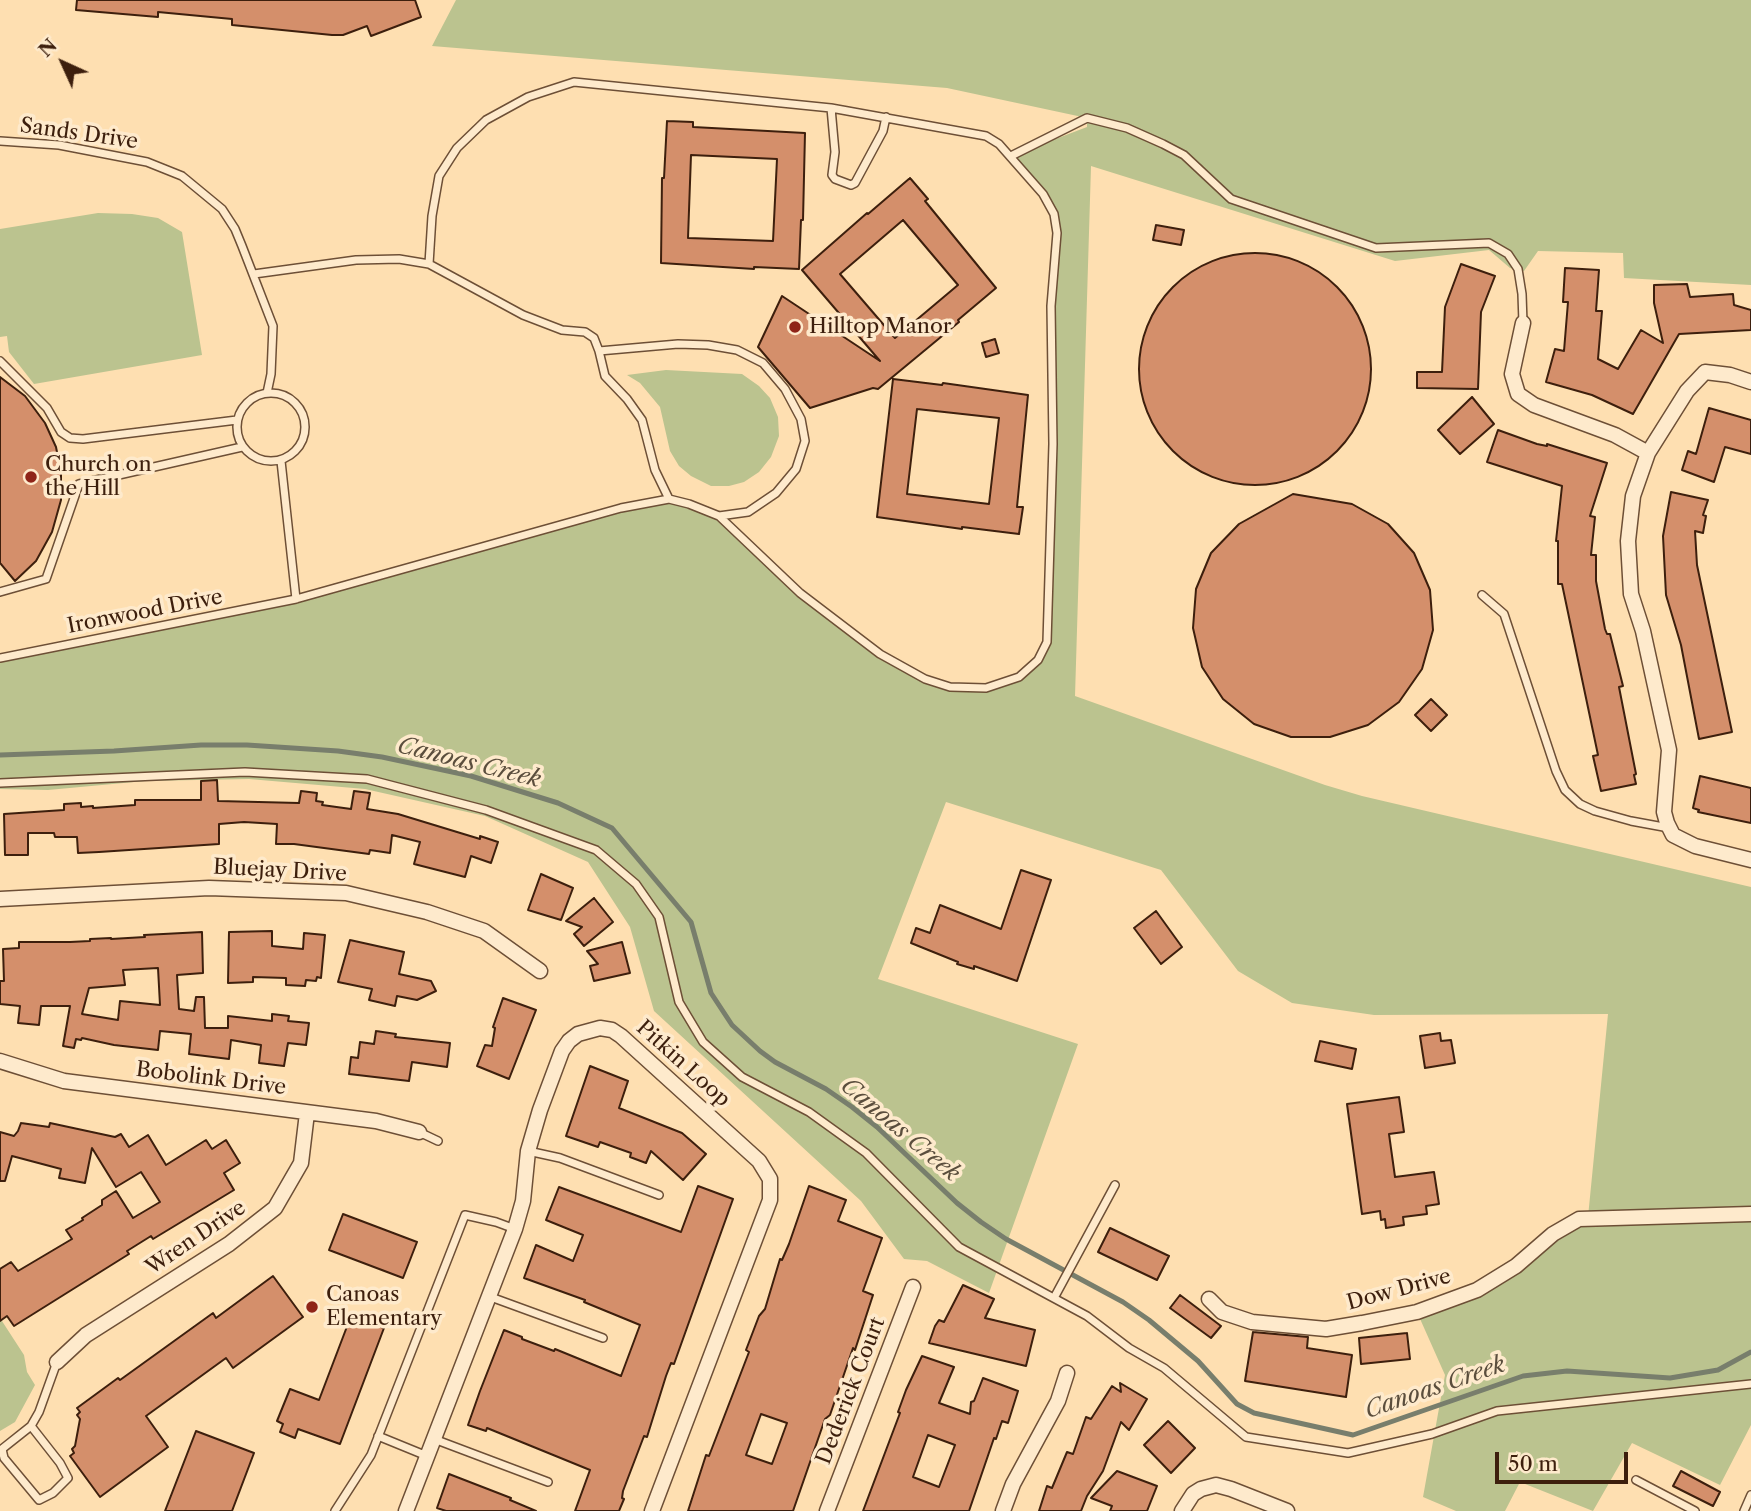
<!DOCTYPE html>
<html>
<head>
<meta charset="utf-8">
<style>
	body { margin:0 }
	#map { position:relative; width:1751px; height:1511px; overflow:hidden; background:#fedfb1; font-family:"Libre Caslon Text",serif }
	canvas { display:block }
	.north { position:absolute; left:28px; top:28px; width:70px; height:70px; -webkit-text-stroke:5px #feeacc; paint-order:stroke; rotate:315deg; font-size:19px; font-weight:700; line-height:28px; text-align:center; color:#3d1f0d }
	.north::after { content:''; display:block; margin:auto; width:24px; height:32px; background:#3d1f0d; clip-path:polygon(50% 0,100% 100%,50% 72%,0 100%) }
	.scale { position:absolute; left:1495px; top:1452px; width:133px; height:32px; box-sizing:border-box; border:4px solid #3d1f0d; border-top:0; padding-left:9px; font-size:21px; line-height:24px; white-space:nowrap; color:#3d1f0d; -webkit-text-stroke:5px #feeacc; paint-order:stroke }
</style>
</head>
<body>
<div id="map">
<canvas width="1751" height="1511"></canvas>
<div class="north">N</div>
<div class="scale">50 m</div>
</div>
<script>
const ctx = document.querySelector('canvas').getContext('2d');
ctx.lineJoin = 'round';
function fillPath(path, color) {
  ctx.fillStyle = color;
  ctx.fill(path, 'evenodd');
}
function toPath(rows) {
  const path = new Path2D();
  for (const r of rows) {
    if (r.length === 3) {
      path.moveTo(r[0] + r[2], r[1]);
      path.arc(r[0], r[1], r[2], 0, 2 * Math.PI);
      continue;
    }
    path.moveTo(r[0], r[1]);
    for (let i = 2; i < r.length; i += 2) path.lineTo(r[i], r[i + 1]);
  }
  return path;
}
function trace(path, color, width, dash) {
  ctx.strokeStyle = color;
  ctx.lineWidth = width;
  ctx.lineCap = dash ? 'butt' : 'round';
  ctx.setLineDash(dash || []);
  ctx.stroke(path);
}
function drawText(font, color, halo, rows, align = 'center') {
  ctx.font = font + ' "Libre Caslon Text",serif';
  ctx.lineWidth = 7;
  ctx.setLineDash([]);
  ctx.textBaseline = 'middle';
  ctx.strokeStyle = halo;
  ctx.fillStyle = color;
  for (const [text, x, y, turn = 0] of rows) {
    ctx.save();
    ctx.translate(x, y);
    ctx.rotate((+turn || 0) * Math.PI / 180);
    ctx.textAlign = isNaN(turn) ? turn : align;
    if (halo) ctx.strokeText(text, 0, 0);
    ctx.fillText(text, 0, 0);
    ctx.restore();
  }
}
const green = toPath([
	[456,0,1751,0,1751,285,1624,278,1623,253,1538,251,1524,271,1510,268,1489,250,1395,261,1091,166,1075,696,1325,785,1362,796,1751,887,1751,1425,1720,1485,1632,1443,1593,1511,1520,1482,1505,1511,1456,1511,1423,1497,1445,1375,1417,1312,1477,1290,1588,1217,1608,1014,1374,1015,1292,1003,1238,971,1161,870,946,802,878,979,1078,1044,989,1293,927,1261,904,1259,861,1201,654,1011,630,927,588,862,485,816,365,789,249,779,145,781,48,790,0,789,0,658,242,611,669,499,719,516,800,593,880,654,950,687,986,688,1019,677,1038,660,1047,642,1054,214,1011,156,1087,127,1087,118,947,88,432,46],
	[98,213,132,214,158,218,182,232,202,355,34,384,9,352,7,336,0,337,0,229],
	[666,370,742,374,759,386,770,398,778,417,779,436,771,457,759,472,744,482,729,486,711,486,691,476,679,466,670,451,660,407,640,383,627,375],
	[0,1318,24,1355,27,1372,35,1385,15,1422,0,1431]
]);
const stream = toPath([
	[0,755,114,751,201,745,247,745,338,751,382,757,471,776,558,803,612,828,691,922,711,993,732,1025,760,1051,775,1062,826,1089,852,1107,877,1127,957,1203,981,1222,1006,1239,1123,1302,1149,1320,1198,1361,1237,1404,1254,1413,1353,1435,1523,1376,1567,1371,1670,1378,1718,1370,1751,1352]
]);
const building = toPath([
	[77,0,415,0,421,17,371,36,367,26,343,35,332,35,232,25,232,19,158,12,158,17,76,10,77,0],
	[667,121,693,122,693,127,805,133,803,220,801,220,799,269,754,267,754,269,661,263,662,178,664,178,667,121],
	[691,155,777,159,773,241,688,238,691,155],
	[910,178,928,199,925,201,996,288,958,320,959,322,878,389,873,388,810,408,758,347,782,296,880,361,802,270,867,213,868,214,910,178],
	[903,220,958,285,895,338,840,274,903,220],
	[1156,225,1184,230,1181,245,1153,240,1156,225],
	[1255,369,116],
	[1461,264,1495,276,1481,312,1478,389,1417,388,1417,372,1442,372,1445,307,1461,264],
	[1565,268,1599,270,1596,311,1602,311,1598,359,1618,369,1641,330,1663,343,1654,303,1654,285,1687,284,1690,297,1733,294,1734,305,1751,310,1751,330,1679,334,1633,414,1592,395,1546,382,1555,349,1564,351,1568,302,1563,302,1565,268],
	[995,339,999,353,986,357,982,343,995,339],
	[0,377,25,396,45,423,56,447,61,473,61,500,52,532,36,561,15,581,0,563,0,377],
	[893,379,942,385,943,383,1028,395,1017,507,1023,507,1019,534,962,527,962,529,877,517,893,379],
	[917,409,999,418,989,504,907,494,917,409],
	[1472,397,1494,424,1460,454,1438,430,1472,397],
	[1709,408,1751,420,1751,454,1725,447,1714,482,1682,470,1688,451,1696,454,1709,408],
	[1498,430,1537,444,1547,446,1547,444,1607,463,1590,516,1595,517,1591,555,1596,555,1596,581,1605,629,1607,634,1610,634,1623,686,1619,687,1636,774,1634,775,1636,784,1601,791,1593,756,1598,755,1562,584,1558,584,1558,541,1556,541,1562,486,1487,462,1498,430],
	[1671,492,1708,500,1703,515,1706,516,1703,533,1695,531,1697,565,1732,732,1699,739,1681,645,1666,595,1663,536,1671,492],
	[1293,494,1352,504,1388,524,1414,553,1430,590,1433,630,1422,669,1399,702,1368,725,1330,737,1291,737,1254,724,1223,699,1202,667,1193,628,1196,589,1211,553,1239,524,1293,494],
	[1431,699,1447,715,1431,731,1415,715,1431,699],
	[1700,776,1751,788,1751,823,1698,812,1699,810,1693,808,1700,776],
	[217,780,218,801,299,803,301,791,317,793,316,801,323,802,322,805,351,809,354,791,370,793,367,809,398,814,480,839,480,836,498,842,491,863,471,856,465,877,414,864,420,842,392,835,390,853,370,850,369,854,294,844,276,844,277,824,244,822,219,824,219,844,99,852,78,853,77,837,55,837,54,833,28,833,28,855,5,855,4,814,64,810,64,804,81,803,81,807,93,806,93,808,135,805,135,800,201,800,201,781,217,780],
	[1021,870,1051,880,1017,981,974,966,974,969,957,964,958,962,911,943,916,928,930,933,940,905,1001,929,1021,870],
	[541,874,573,888,561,920,528,910,541,874],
	[594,898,613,922,584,946,574,934,582,927,566,921,594,898],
	[1156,911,1182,947,1161,964,1134,928,1156,911],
	[272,931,272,946,303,949,304,933,325,935,321,978,317,977,316,981,306,980,305,986,286,985,286,978,253,977,253,982,228,983,229,932,272,931],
	[202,932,203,973,177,975,179,1009,194,1011,196,997,204,997,205,1028,228,1028,228,1016,272,1021,272,1014,289,1016,288,1021,309,1023,306,1045,288,1043,284,1066,259,1063,261,1045,231,1040,229,1059,189,1054,191,1034,160,1031,158,1050,114,1045,82,1038,81,1040,76,1039,74,1048,63,1046,70,1006,41,1006,39,1025,18,1023,20,1006,0,1004,0,981,4,981,3,949,19,948,19,942,70,942,90,941,90,939,111,938,111,939,145,937,144,935,202,932],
	[158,968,160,1005,120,1001,118,1020,82,1014,89,988,125,985,123,970,158,968],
	[350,940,404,952,399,974,431,981,436,991,417,1000,397,996,395,1006,369,1000,372,989,338,982,350,940],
	[622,942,630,973,594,981,590,966,598,964,587,951,622,942],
	[503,998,536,1010,509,1079,477,1066,485,1045,492,1046,495,1028,493,1027,503,998],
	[376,1031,396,1034,395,1037,450,1043,447,1067,412,1062,409,1081,349,1074,351,1057,358,1058,360,1042,374,1044,376,1031],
	[1440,1033,1441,1041,1451,1040,1455,1063,1425,1068,1420,1036,1440,1033],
	[1320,1041,1356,1049,1352,1069,1315,1061,1320,1041],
	[590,1066,628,1081,619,1108,682,1133,706,1154,683,1180,651,1151,646,1163,630,1157,631,1153,600,1142,598,1147,566,1136,590,1066],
	[1399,1097,1404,1132,1389,1134,1395,1177,1434,1172,1439,1204,1426,1206,1427,1214,1403,1217,1404,1225,1386,1228,1385,1219,1381,1220,1380,1211,1362,1214,1347,1104,1399,1097],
	[21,1123,49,1127,50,1123,115,1137,121,1134,129,1147,148,1135,166,1165,206,1140,212,1149,226,1140,240,1163,224,1173,234,1190,153,1239,151,1236,127,1251,129,1254,14,1326,7,1316,0,1321,0,1269,11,1262,18,1271,72,1239,66,1230,83,1220,82,1218,102,1205,102,1200,116,1191,133,1218,160,1202,141,1172,116,1187,92,1148,85,1183,59,1178,61,1169,12,1156,5,1181,0,1181,0,1132,14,1136,18,1131,21,1123],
	[698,1186,733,1199,674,1364,671,1363,666,1376,647,1437,644,1436,623,1491,622,1498,624,1499,619,1511,575,1511,590,1470,487,1428,486,1431,468,1425,480,1391,504,1330,522,1337,522,1339,554,1351,555,1349,621,1376,640,1325,584,1302,585,1300,524,1278,536,1245,573,1261,583,1235,546,1220,559,1187,681,1232,698,1186],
	[809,1186,846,1200,838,1221,882,1238,863,1291,873,1295,855,1350,853,1348,830,1415,825,1419,793,1511,688,1511,706,1455,709,1456,749,1352,746,1350,759,1316,765,1309,780,1259,782,1260,789,1244,809,1186],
	[761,1414,787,1423,772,1464,746,1455,761,1414],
	[343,1214,417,1242,403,1278,329,1250,343,1214],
	[1110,1228,1169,1256,1157,1280,1098,1252,1110,1228],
	[273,1276,303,1317,233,1368,226,1358,146,1416,168,1447,100,1497,70,1456,74,1453,72,1449,75,1446,80,1419,77,1415,80,1412,77,1408,118,1378,120,1380,213,1313,216,1318,273,1276],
	[963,1285,994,1299,985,1318,1035,1330,1026,1366,929,1343,935,1326,939,1320,944,1322,963,1285],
	[1180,1295,1221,1326,1211,1338,1170,1308,1180,1295],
	[351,1316,384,1328,340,1444,298,1429,295,1438,280,1432,283,1424,277,1421,290,1389,319,1400,351,1316],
	[1253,1332,1308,1337,1307,1348,1352,1355,1346,1397,1245,1381,1253,1332],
	[1407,1333,1410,1359,1361,1364,1359,1338,1407,1333],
	[922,1356,954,1367,939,1403,970,1414,971,1402,974,1401,983,1378,1018,1391,1008,1423,1002,1421,996,1439,994,1438,969,1511,863,1511,900,1413,898,1412,906,1390,922,1356],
	[928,1435,955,1445,939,1487,913,1477,928,1435],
	[1120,1383,1147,1399,1129,1430,1121,1422,1103,1471,1087,1496,1081,1511,1039,1511,1047,1486,1052,1488,1067,1452,1073,1454,1086,1417,1091,1419,1112,1386,1121,1392,1120,1383],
	[1168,1421,1195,1448,1171,1473,1144,1445,1168,1421],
	[196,1431,254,1453,232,1511,165,1511,196,1431],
	[1117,1471,1157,1486,1147,1511,1110,1511,1112,1506,1091,1498,1117,1471],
	[1681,1471,1720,1492,1713,1506,1673,1486,1681,1471],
	[449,1474,511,1498,510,1500,536,1511,446,1511,437,1508,449,1474]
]);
const service = toPath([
	[831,108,835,152,832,175,835,179,851,185,855,183,883,131,886,117],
	[0,141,59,145,147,162,182,176,222,209,235,229,242,246,273,326,271,374,267,393],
	[1011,156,1087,118,1127,128,1163,144,1184,155,1231,199,1376,248,1489,243,1508,254,1518,269,1522,294,1523,323],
	[429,264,432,216,439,176,457,148,486,120,528,97,574,82,831,108,986,136,999,144,1043,194,1054,214,1057,233,1051,306,1053,444,1047,642,1038,660,1019,677,986,688,950,687,925,679,880,654,800,593,719,516],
	[254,274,356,260,399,259,429,264,523,315,562,330,585,332,594,338,599,351,605,376,627,399,642,420,655,470,669,499],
	[0,361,47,408,61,432,70,438,83,439,237,420],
	[271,427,34],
	[281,461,296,599],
	[0,592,46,579,79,484,242,447],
	[1482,595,1504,614,1556,771,1565,790,1580,804,1595,811,1631,821,1669,828],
	[0,658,296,599,621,508,669,499,689,504,719,516,748,512,776,493,796,469,805,441,801,419,785,389,763,363,737,350,708,345,678,344,599,351],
	[0,783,245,772,367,779,486,810,596,850,636,884,659,917,679,1002,703,1042,742,1077,809,1112,866,1153,959,1247,1087,1316,1129,1348,1164,1368,1246,1437,1348,1453,1432,1434,1497,1411,1751,1384],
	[419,1132,438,1141],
	[528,1151,560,1158,659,1195],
	[488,1296,603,1338],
	[1054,1298,1115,1185],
	[31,1426,60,1463,68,1478,53,1493,39,1500,4,1458,2,1449,31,1426,39,1412,57,1362],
	[378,1436,427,1456],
	[434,1439,548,1482],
	[1636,1480,1695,1511],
	[335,1511,371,1455,465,1215,496,1222,515,1229],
	[1744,1511,1751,1495]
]);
const minor = toPath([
	[1523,323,1512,374,1518,394,1534,405,1615,435,1648,453],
	[1751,382,1730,375,1705,372,1687,391,1648,453,1633,496,1628,541,1631,594,1643,631,1669,750,1664,812,1667,823,1673,835,1695,846,1751,860],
	[0,899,209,888,346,893,427,912,484,931,540,971],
	[0,1061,64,1081,376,1121,419,1132],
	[1209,1299,1222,1312,1252,1322,1326,1329,1362,1323,1417,1312,1477,1290,1516,1266,1553,1234,1579,1219,1751,1214],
	[57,1362,86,1335,229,1244,275,1208,301,1163,307,1113],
	[406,1511,515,1229,523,1201,528,1151,540,1110,562,1051,569,1041,578,1034,600,1028,612,1030,621,1036,759,1161,770,1179,770,1200,652,1511],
	[827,1511,913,1287],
	[1003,1511,1013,1484,1058,1401,1067,1373],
	[1182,1511,1193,1494,1201,1489,1216,1485,1231,1489,1287,1511]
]);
const markers = [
	[795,327,7,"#8f2418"],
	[31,477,7,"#8f2418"],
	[312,1307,7,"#8f2418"]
];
const streetNames = [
	["Sands Drive",79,134,8],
	["Ironwood Drive",145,612,-11],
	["Bluejay Drive",280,871,3],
	["Pitkin Loop",683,1064,42],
	["Bobolink Drive",211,1079,7],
	["Wren Drive",196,1238,-34],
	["Dow Drive",1399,1290,-15],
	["Dederick Court",851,1391,-69]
];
const poiNames = [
	["Hilltop Manor",809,327],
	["Church on",45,465],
	["the Hill",45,489],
	["Canoas",326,1295],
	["Elementary",326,1319]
];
const waterNames = [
	["Canoas Creek",469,763,14],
	["Canoas Creek",900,1130,40],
	["Canoas Creek",1435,1388,-19]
];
fillPath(green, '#bbc38f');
trace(stream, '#787e6c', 5);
fillPath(building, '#d48f6b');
trace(building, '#3d1f0d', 2);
trace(service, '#6d4f36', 10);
trace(minor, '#6d4f36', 17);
trace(service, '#feeacc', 7);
trace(minor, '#feeacc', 14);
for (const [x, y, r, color] of markers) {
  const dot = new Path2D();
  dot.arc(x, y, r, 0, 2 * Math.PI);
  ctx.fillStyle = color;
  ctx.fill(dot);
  trace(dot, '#feeacc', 2.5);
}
drawText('21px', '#3d1f0d', '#feeacc', streetNames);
drawText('21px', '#3d1f0d', '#feeacc', poiNames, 'left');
drawText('italic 23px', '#5b4e3d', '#feeacc', waterNames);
</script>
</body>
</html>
